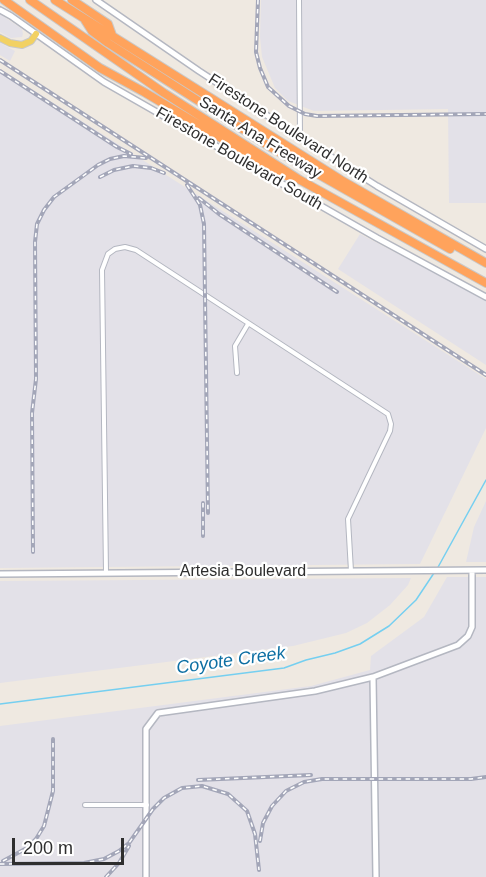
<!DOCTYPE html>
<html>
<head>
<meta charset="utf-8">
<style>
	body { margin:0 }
	#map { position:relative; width:486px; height:877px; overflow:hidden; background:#efe9e1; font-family:Helvetica,sans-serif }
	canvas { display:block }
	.scale { position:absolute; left:12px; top:838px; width:112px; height:27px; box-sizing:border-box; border:3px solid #2e2e2e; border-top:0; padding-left:8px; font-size:18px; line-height:21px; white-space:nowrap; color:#2e2e2e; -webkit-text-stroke:4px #fff; paint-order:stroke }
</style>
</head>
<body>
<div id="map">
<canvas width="486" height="877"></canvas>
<div class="scale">200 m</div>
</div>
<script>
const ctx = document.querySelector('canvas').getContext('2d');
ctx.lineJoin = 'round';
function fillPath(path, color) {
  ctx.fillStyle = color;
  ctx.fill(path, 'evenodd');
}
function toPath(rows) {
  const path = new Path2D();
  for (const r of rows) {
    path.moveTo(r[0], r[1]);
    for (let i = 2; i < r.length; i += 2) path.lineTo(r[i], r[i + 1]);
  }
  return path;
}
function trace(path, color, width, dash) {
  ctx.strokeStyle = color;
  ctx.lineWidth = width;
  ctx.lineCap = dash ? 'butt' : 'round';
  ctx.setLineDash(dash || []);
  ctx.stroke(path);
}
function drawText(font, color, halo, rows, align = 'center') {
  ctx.font = font + ' Helvetica,sans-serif';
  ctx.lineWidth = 4.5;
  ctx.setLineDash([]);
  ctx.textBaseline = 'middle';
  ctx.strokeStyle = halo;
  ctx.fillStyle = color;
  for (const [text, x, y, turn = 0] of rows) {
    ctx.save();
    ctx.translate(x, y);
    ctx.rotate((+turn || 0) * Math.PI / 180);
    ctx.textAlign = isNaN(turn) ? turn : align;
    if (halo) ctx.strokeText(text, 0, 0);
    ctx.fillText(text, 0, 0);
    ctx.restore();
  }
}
const industrial = toPath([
	[261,0,486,0,486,203,449,203,448,109,314,111,288,101,275,88,262,57,260,37],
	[0,14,22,29,23,34,22,37,11,38,0,32],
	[0,43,15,51,10,61,0,55],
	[0,69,486,379,486,428,420,564,0,568],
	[360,234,486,300,486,365,338,269],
	[486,501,486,562,466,562,474,527],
	[447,577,486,577,486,877,0,877,0,726,311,686,370,670,371,656,424,617],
	[411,578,408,585,390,605,367,623,346,633,293,646,0,683,0,581]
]);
const stream = toPath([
	[437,569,486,480],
	[0,704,284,668,306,660,335,653,360,644,389,626,416,600,434,573]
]);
const street = toPath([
	[299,0,300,137],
	[237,373,235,346,248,324],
	[106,573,102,270,108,254,115,249,125,247,136,250,388,414,391,424,390,431,348,519,351,571],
	[85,805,147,805]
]);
const secondary = toPath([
	[96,0,199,71,300,137,377,186,486,249],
	[0,10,11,16,104,82,377,238,486,297],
	[0,574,486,570],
	[373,677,376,877],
	[146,877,146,729,158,713,315,691,373,677,458,645,468,636,472,627,472,571]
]);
const primary = toPath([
	[0,38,10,43,22,45,31,41,36,34]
]);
const highway = toPath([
	[4,0,100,68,144,92,283,175,293,178],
	[30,0,164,93,300,180,486,283],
	[55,0,341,180,486,263],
	[72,0,108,24,112,35],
	[85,20,92,31,108,43,272,148,450,249]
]);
const rail = toPath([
	[258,0,256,52,260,68,268,87,289,106,305,114,317,116,486,114],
	[0,60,486,375],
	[0,71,117,147,131,154],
	[100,177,114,170,133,166,151,168,164,173],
	[187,185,200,205,204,224,208,513],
	[199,198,219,214,337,292],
	[203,503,203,536],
	[33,552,32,413,36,379,35,242,37,224,44,210,54,197,98,165,110,159,124,156,146,158],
	[198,780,311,775],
	[260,841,263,823,272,806,286,791,304,782,322,779,471,779,486,777],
	[3,861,27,848,36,839,44,826,53,791,53,739],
	[0,864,84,863,104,859,119,851,129,843,153,809,164,798,182,788,202,786,228,794,247,811,255,834,259,870],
	[106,877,119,863,129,846]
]);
const streetNames = [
	["Firestone Boulevard North",288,129,33],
	["Santa Ana Freeway",260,138,32],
	["Firestone Boulevard South",239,159,30],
	["Artesia Boulevard",243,572]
];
const waterNames = [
	["Coyote Creek",231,661,-8]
];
fillPath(industrial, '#e3e1e8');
trace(stream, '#75cff0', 1.5);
trace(street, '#b4b7c1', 6);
trace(secondary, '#b4b7c1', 8);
trace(primary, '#c9c9c9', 8);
trace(highway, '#c9c9c9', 10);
trace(street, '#fff', 4);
trace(secondary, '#fff', 5);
trace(primary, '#f2d163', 6);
trace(highway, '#ffa35c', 8);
trace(rail, '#a3a6b8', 4);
trace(rail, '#fff', 1.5, [4.5]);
drawText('16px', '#2e2e2e', '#fff', streetNames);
drawText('italic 18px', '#0d6fa3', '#fff', waterNames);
</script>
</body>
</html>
